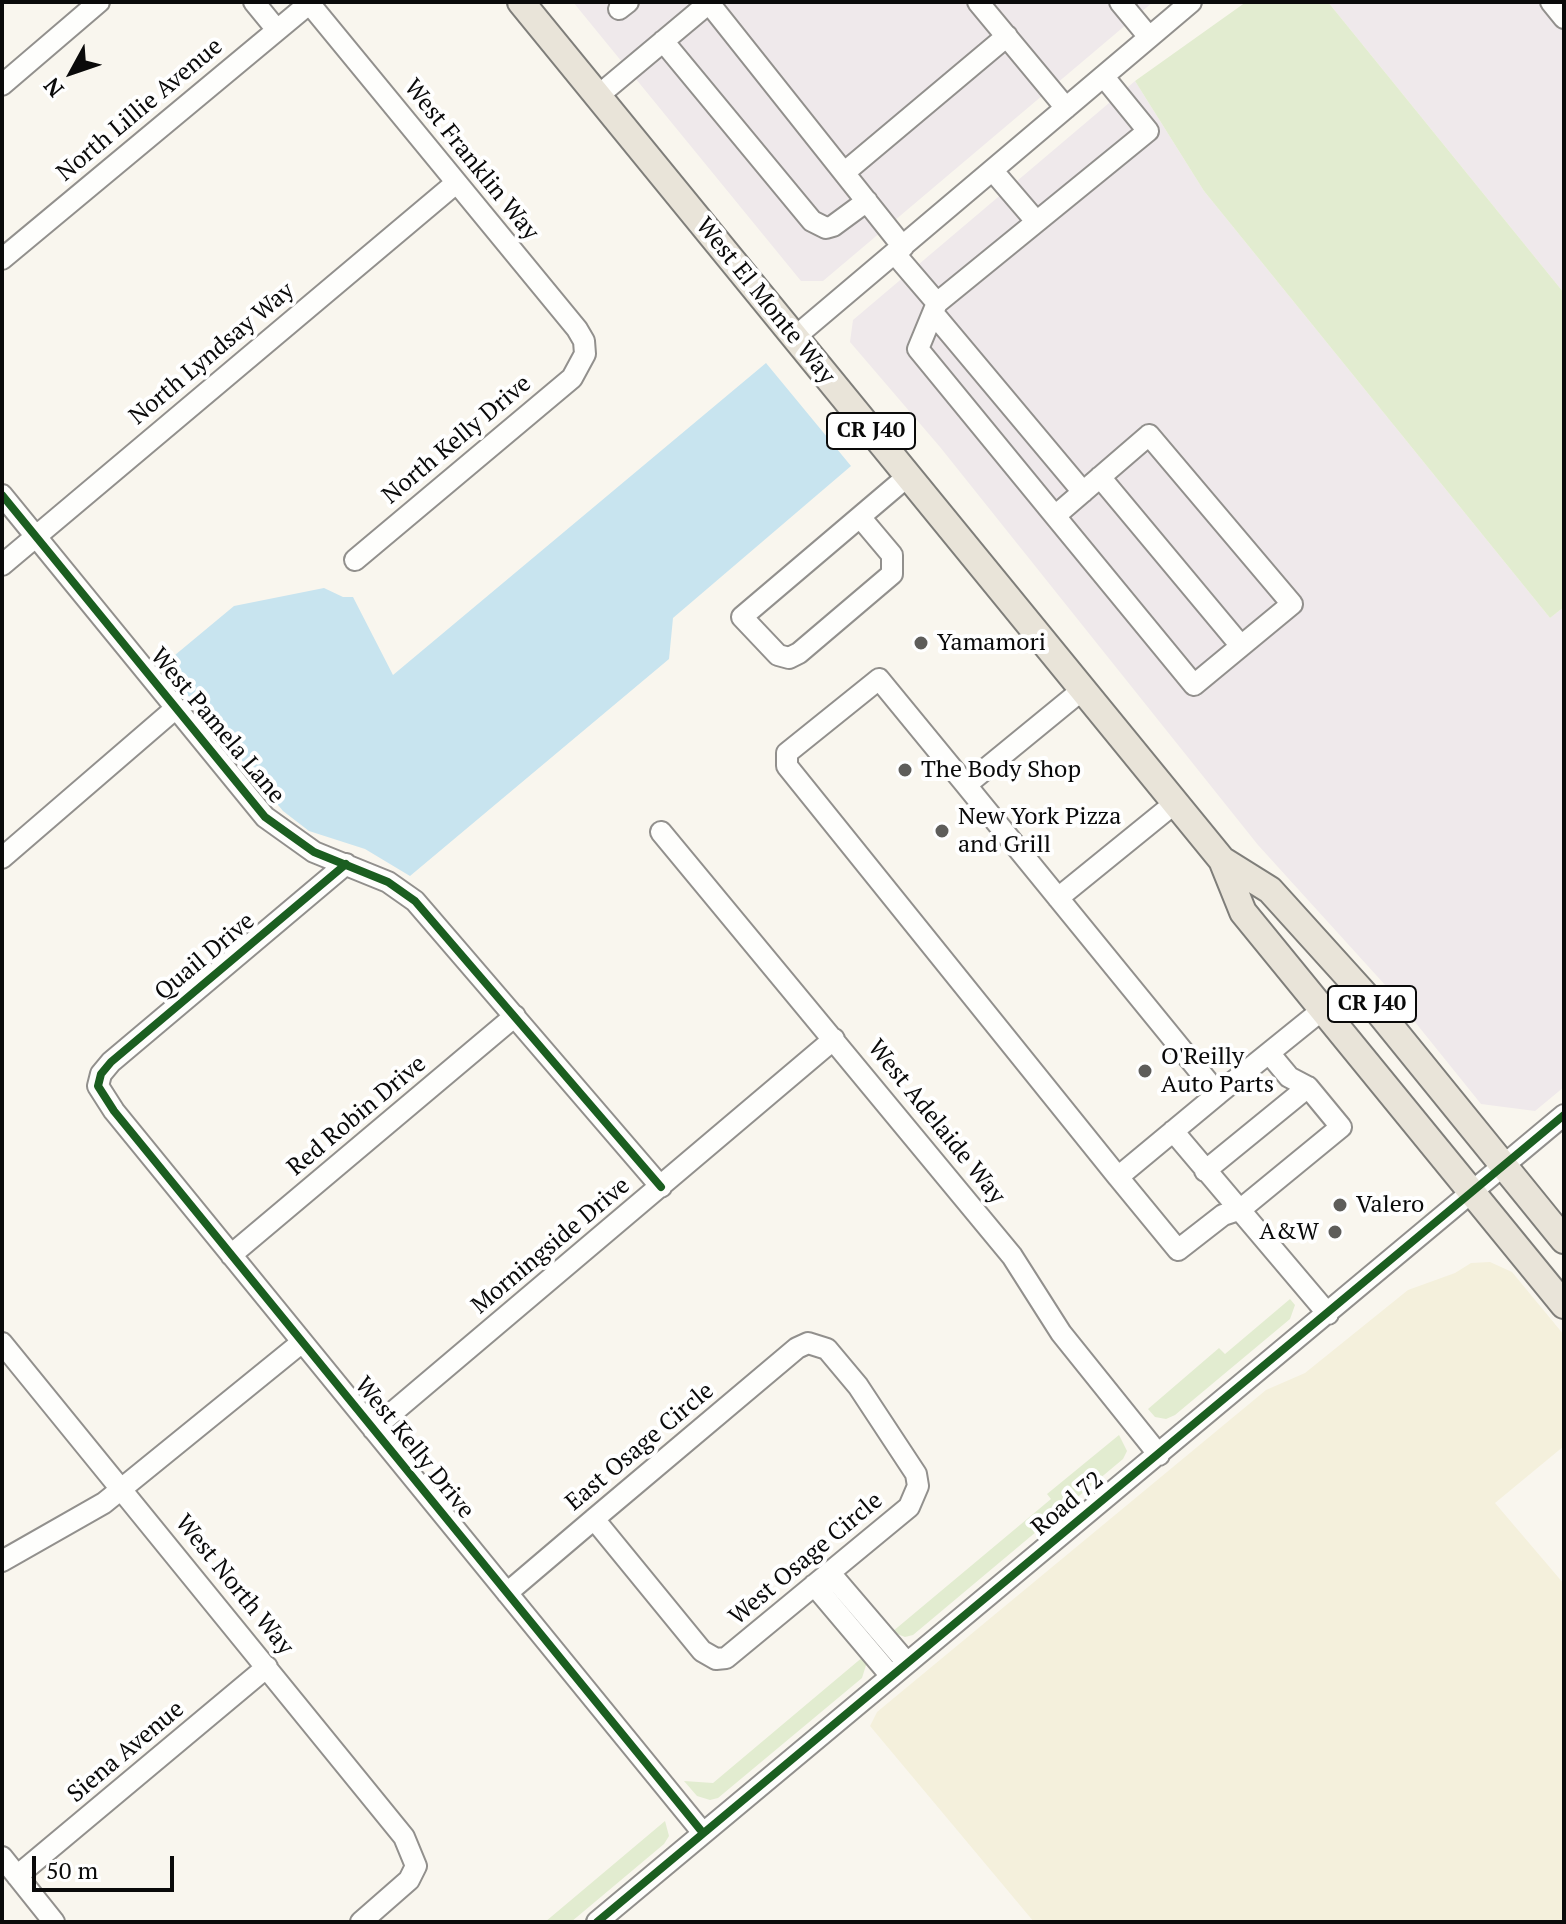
<!DOCTYPE html>
<html>
<head>
<meta charset="utf-8">
<style>
	body { margin:0 }
	#map { position:relative; width:1566px; height:1924px; overflow:hidden; background:#f9f6ee; font-family:"PT Serif",serif }
	canvas { display:block }
	.frame { position:absolute; inset:0; border:4px solid #0a0a0a; pointer-events:none }
	.north { position:absolute; left:32px; top:32px; width:80px; height:80px; -webkit-text-stroke:6px #fff; paint-order:stroke; rotate:230deg; font-size:22px; font-weight:700; line-height:32px; text-align:center; color:#0a0a0a }
	.north::after { content:''; display:block; margin:auto; width:28px; height:36px; background:#0a0a0a; clip-path:polygon(50% 0,100% 100%,50% 72%,0 100%) }
	.scale { position:absolute; left:32px; top:1856px; width:142px; height:36px; box-sizing:border-box; border:4px solid #0a0a0a; border-top:0; padding-left:10px; font-size:24px; line-height:28px; white-space:nowrap; color:#0a0a0a; -webkit-text-stroke:6px #fff; paint-order:stroke }
</style>
</head>
<body>
<div id="map">
<canvas width="1566" height="1924"></canvas>
<div class="frame"></div>
<div class="north">N</div>
<div class="scale">50 m</div>
</div>
<script>
const ctx = document.querySelector('canvas').getContext('2d');
ctx.lineJoin = 'round';
function fillPath(path, color) {
  ctx.fillStyle = color;
  ctx.fill(path, 'evenodd');
}
function toPath(rows) {
  const path = new Path2D();
  for (const r of rows) {
    path.moveTo(r[0], r[1]);
    for (let i = 2; i < r.length; i += 2) path.lineTo(r[i], r[i + 1]);
  }
  return path;
}
function trace(path, color, width, dash) {
  ctx.strokeStyle = color;
  ctx.lineWidth = width;
  ctx.lineCap = dash ? 'butt' : 'round';
  ctx.setLineDash(dash || []);
  ctx.stroke(path);
}
function drawText(font, color, halo, rows, align = 'center') {
  ctx.font = font + ' "PT Serif",serif';
  ctx.lineWidth = 8;
  ctx.setLineDash([]);
  ctx.textBaseline = 'middle';
  ctx.strokeStyle = halo;
  ctx.fillStyle = color;
  for (const [text, x, y, turn = 0] of rows) {
    ctx.save();
    ctx.translate(x, y);
    ctx.rotate((+turn || 0) * Math.PI / 180);
    ctx.textAlign = isNaN(turn) ? turn : align;
    if (halo) ctx.strokeText(text, 0, 0);
    ctx.fillText(text, 0, 0);
    ctx.restore();
  }
}
const industrial = toPath([
	[573,2,1153,2,823,281,801,281],
	[1328,2,1564,2,1564,293],
	[1135,81,1204,191,1550,618,1564,607,1564,1087,1535,1111,1481,1104,1386,986,1258,845,940,447,850,342,853,320]
]);
const farmland = toPath([
	[1490,1262,1512,1272,1564,1335,1564,1446,1495,1503,1564,1584,1564,1922,1034,1922,870,1726,877,1712,1266,1390,1305,1373,1408,1290,1455,1273,1471,1263]
]);
const green = toPath([
	[1246,2,1328,2,1564,293,1564,607,1550,618,1204,191,1135,81],
	[1290,1299,1295,1305,1290,1319,1175,1415,1166,1419,1155,1417,1148,1409,1219,1348,1225,1354],
	[1119,1435,1127,1451,1123,1459,913,1635,905,1637,892,1632,1051,1499,1047,1494],
	[864,1656,867,1662,862,1678,718,1798,710,1800,697,1796,684,1781,713,1783],
	[665,1821,669,1836,664,1844,571,1922,545,1922]
]);
const water = toPath([
	[766,363,851,466,673,618,669,659,410,876,365,849,309,831,283,811,163,665,234,606,324,588,343,597,353,597,393,675]
]);
const minor = toPath([
	[254,2,277,30],
	[978,2,1066,108],
	[1120,2,1149,37],
	[1551,2,1564,18],
	[309,3,577,329,584,341,585,354,572,378,355,560],
	[709,3,903,247],
	[619,9,628,2],
	[663,41,812,221,826,228,833,226,867,201],
	[2,85,99,2],
	[599,95,710,2],
	[993,171,1035,220],
	[845,172,1007,36],
	[895,254,937,303,1148,131,1104,77],
	[2,259,311,2],
	[937,303,918,349,1055,516,1194,685,1292,604,1149,435,1055,516],
	[933,313,1083,492],
	[795,337,1191,2],
	[1100,477,1241,646],
	[2,495,265,817,314,852,388,882,415,901,661,1187],
	[860,517,892,555,892,574,799,653,789,658,778,655,742,617,908,476],
	[2,565,456,183],
	[966,785,879,679,787,753,787,766,1118,1177,1218,1094,966,785,1082,690],
	[661,832,1012,1256,1061,1333,1159,1455],
	[2,858,176,708],
	[346,864,111,1062,101,1074,98,1086,114,1111,703,1833],
	[1058,898,1175,803],
	[1218,1094,1322,1010],
	[1173,1131,1328,1314],
	[1205,1171,1308,1087],
	[1118,1177,1178,1250,1223,1215,1241,1209,1341,1127,1308,1087,1289,1077,1269,1053],
	[231,1255,515,1016],
	[2,1343,404,1837,416,1866,409,1880,361,1922],
	[373,1429,834,1039],
	[2,1561,104,1503,301,1343],
	[830,1573,907,1663],
	[814,1585,891,1676],
	[507,1593,594,1519,797,1348,808,1343,827,1349,858,1386,916,1474,918,1486,909,1507,726,1658,716,1659,702,1651,594,1519],
	[2,1857,54,1922],
	[17,1876,267,1667],
	[597,1922,1564,1115]
]);
const major = toPath([
	[521,2,1222,860,1243,912,1564,1305],
	[1222,860,1270,890,1365,995,1564,1240]
]);
const cycleway = toPath([
	[2,495,265,817,314,852,388,882,415,901,661,1187],
	[346,864,111,1062,101,1074,98,1086,114,1111,703,1833],
	[597,1922,1564,1115]
]);
const markers = [
	[921,643,8,"#5e5d5a"],
	[905,770,8,"#5e5d5a"],
	[942,831,8,"#5e5d5a"],
	[1145,1071,8,"#5e5d5a"],
	[1340,1205,8,"#5e5d5a"],
	[1335,1232,8,"#5e5d5a"]
];
const shields = [
	[871,431,88],
	[1372,1004,88]
];
const shieldNames = [
	["CR J40",871,431],
	["CR J40",1372,1004]
];
const streetNames = [
	["North Lillie Avenue",140,110,-40],
	["West Franklin Way",471,160,51],
	["West El Monte Way",765,301,51],
	["North Lyndsay Way",212,354,-40],
	["North Kelly Drive",457,440,-40],
	["West Pamela Lane",217,726,50],
	["Quail Drive",205,957,-40],
	["Red Robin Drive",357,1116,-40],
	["West Adelaide Way",936,1122,51],
	["Morningside Drive",551,1246,-40],
	["East Osage Circle",640,1447,-40],
	["West Kelly Drive",414,1448,51],
	["Road 72",1068,1504,-40],
	["West Osage Circle",806,1559,-40],
	["West North Way",234,1585,51],
	["Siena Avenue",126,1752,-40]
];
const poiNames = [
	["Yamamori",937,643],
	["The Body Shop",921,770],
	["New York Pizza",958,817],
	["and Grill",958,845],
	["O'Reilly",1161,1057],
	["Auto Parts",1161,1085],
	["Valero",1356,1205],
	["A&W",1319,1232,"right"]
];
fillPath(industrial, '#efe9eb');
fillPath(farmland, '#f4f0dc');
fillPath(green, '#e2ecd0');
fillPath(water, '#c8e4ef');
trace(minor, '#92908d', 24);
trace(major, '#7f7e7a', 30);
trace(minor, '#fefefc', 20);
trace(major, '#e9e4d9', 26);
trace(cycleway, '#1b5e20', 8);
for (const [x, y, r, color] of markers) {
  const dot = new Path2D();
  dot.arc(x, y, r, 0, 2 * Math.PI);
  ctx.fillStyle = color;
  ctx.fill(dot);
  trace(dot, '#fff', 3);
}
for (const [x, y, w] of shields) {
  const box = new Path2D();
  box.roundRect(x - w / 2, y - 18, w, 36, 6);
  ctx.fillStyle = '#fff';
  ctx.fill(box);
  trace(box, '#0a0a0a', 2);
}
drawText('bold 22px', '#0a0a0a', null, shieldNames);
drawText('24px', '#0a0a0a', '#fff', streetNames);
drawText('24px', '#0a0a0a', '#fff', poiNames, 'left');
</script>
</body>
</html>
